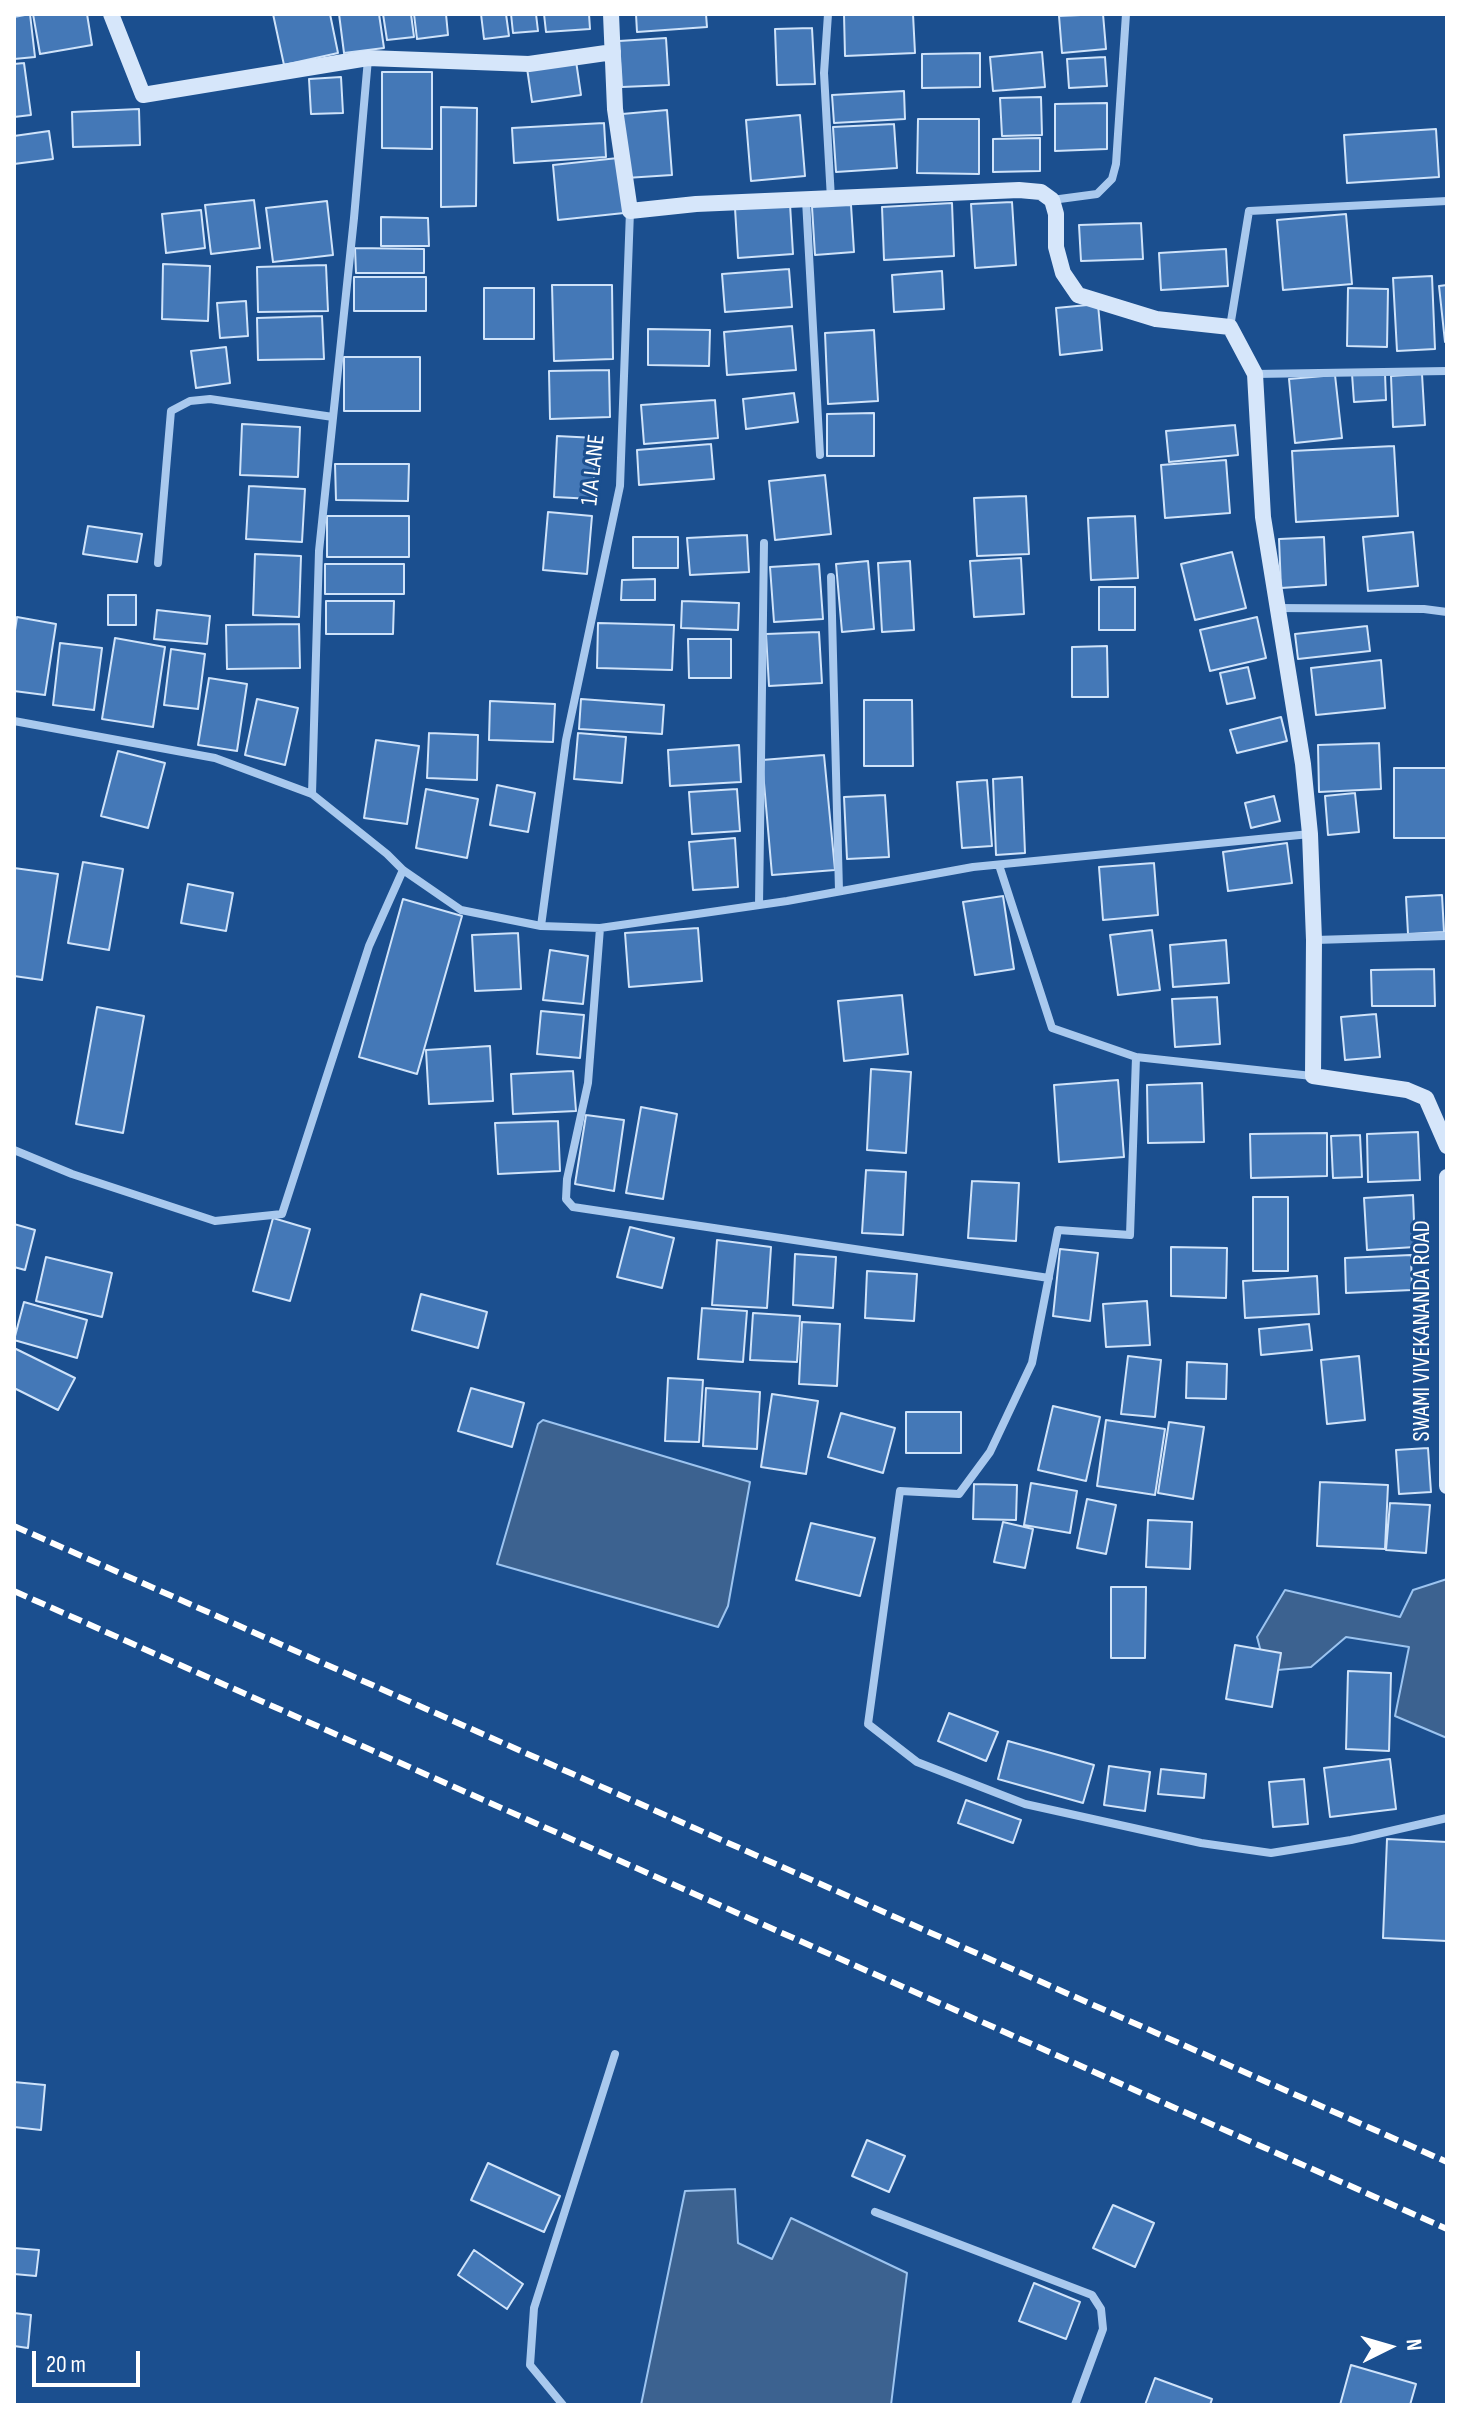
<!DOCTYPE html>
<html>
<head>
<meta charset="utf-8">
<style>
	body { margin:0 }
	#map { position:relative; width:1461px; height:2419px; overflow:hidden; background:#1b4f8f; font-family:"Sofia Sans Condensed",sans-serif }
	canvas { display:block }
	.frame { position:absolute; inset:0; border:16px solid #fff; pointer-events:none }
	.north { position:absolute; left:1349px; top:2307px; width:80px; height:80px; -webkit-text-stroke:6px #1b4f8f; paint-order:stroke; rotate:85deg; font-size:22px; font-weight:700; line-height:32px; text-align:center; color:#fff }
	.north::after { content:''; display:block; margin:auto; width:28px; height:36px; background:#fff; clip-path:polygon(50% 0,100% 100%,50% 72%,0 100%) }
	.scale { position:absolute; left:32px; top:2351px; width:108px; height:36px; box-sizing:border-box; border:4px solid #fff; border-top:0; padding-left:10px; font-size:24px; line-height:28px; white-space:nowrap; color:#fff; -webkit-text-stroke:6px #1b4f8f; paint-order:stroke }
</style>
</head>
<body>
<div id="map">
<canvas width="1461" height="2419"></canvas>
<div class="frame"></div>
<div class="north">N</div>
<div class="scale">20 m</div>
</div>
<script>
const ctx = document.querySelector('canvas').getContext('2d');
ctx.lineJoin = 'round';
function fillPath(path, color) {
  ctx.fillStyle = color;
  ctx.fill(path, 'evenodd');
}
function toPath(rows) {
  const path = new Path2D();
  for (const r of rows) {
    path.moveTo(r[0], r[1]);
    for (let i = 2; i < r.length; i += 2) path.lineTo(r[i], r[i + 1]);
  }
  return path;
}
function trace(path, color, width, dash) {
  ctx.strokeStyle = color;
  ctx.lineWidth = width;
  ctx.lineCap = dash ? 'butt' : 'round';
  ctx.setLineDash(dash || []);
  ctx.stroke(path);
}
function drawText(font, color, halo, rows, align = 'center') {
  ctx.font = font + ' "Sofia Sans Condensed",sans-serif';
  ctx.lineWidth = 6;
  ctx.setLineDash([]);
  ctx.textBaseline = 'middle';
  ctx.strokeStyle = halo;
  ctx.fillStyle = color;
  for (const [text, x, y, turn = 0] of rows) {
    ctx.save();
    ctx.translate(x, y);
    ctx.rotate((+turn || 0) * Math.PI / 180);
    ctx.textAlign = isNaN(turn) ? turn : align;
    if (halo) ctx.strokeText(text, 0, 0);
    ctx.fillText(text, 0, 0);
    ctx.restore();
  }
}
const water = toPath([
	[543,1420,750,1482,728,1606,718,1627,497,1564,538,1424,543,1420],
	[1447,1579,1447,1738,1395,1716,1409,1647,1346,1637,1311,1667,1266,1671,1257,1637,1285,1590,1400,1617,1413,1590,1447,1579],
	[735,2189,738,2243,772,2259,791,2218,907,2273,891,2405,641,2405,685,2191,735,2189]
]);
const building = toPath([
	[30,14,35,57,14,59,14,17,30,14],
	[33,14,87,14,92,45,40,54,33,14],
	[273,14,330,14,338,53,284,65,273,14],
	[339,14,379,14,384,48,344,53,339,14],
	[383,14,411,14,414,37,387,40,383,14],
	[414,14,446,14,448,35,417,39,414,14],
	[481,14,506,14,509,36,484,39,481,14],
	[511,14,536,14,538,31,513,33,511,14],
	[544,14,589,14,590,29,546,32,544,14],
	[636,14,706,14,707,27,637,32,636,14],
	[844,14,913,14,915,53,845,56,844,14],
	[1103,14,1106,49,1062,53,1059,16,1103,14],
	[812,28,815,84,777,85,775,29,812,28],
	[666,38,669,85,622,87,619,41,666,38],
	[1042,52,1045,87,993,91,990,57,1042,52],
	[980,53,980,87,922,88,922,54,980,53],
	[1105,57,1107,86,1069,88,1067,59,1105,57],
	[576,61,581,95,532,102,527,68,576,61],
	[24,63,31,115,14,117,14,64,24,63],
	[382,72,432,72,432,149,382,148,382,72],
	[341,77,343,113,311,114,309,79,341,77],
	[904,91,905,119,834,123,832,95,904,91],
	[1041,97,1042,135,1002,136,1000,98,1041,97],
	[1107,103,1107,149,1055,151,1055,104,1107,103],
	[441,107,477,108,476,206,441,207,441,107],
	[139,109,140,145,73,147,72,112,139,109],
	[667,110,672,175,626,178,622,114,667,110],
	[800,115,805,176,751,181,746,120,800,115],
	[918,119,979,119,979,174,917,173,918,119],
	[604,123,606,157,514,163,512,128,604,123],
	[894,124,897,168,836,172,833,127,894,124],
	[1436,129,1439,177,1347,183,1344,135,1436,129],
	[49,131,53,159,14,164,14,136,49,131],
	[1040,138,1040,171,993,172,993,139,1040,138],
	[618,158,624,213,558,220,553,165,618,158],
	[254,200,260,248,211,254,205,205,254,200],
	[327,201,333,255,273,262,266,208,327,201],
	[1012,202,1016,265,975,268,971,204,1012,202],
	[952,203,954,256,884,260,882,207,952,203],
	[790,204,793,254,738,258,735,208,790,204],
	[851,205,854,252,815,255,812,207,851,205],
	[201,210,205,248,166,253,162,214,201,210],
	[1346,214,1352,284,1283,290,1277,220,1346,214],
	[381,217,428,218,429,246,381,246,381,217],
	[1141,223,1143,259,1081,261,1079,225,1141,223],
	[355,248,424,249,424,273,356,273,355,248],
	[1226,249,1228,286,1161,290,1159,253,1226,249],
	[163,264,210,266,208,321,162,319,163,264],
	[326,265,328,311,258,312,257,267,326,265],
	[789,269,792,307,725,312,722,274,789,269],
	[942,271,944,309,894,312,892,275,942,271],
	[1432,276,1435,349,1397,351,1393,278,1432,276],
	[354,277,426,277,426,311,354,311,354,277],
	[552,285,612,285,613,359,554,361,552,285],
	[1447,285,1447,342,1445,342,1439,286,1447,285],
	[484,288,534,288,534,339,484,339,484,288],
	[1348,288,1388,289,1387,347,1347,346,1348,288],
	[246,301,248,336,220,338,217,303,246,301],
	[1098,304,1102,350,1060,355,1056,308,1098,304],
	[322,316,324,359,258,360,257,318,322,316],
	[792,326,796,370,727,375,724,332,792,326],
	[648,329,710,330,709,366,648,365,648,329],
	[874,330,878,401,828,404,825,333,874,330],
	[226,347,230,383,196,388,191,351,226,347],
	[344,357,420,357,420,411,344,411,344,357],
	[609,370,610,417,550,419,549,371,609,370],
	[1385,373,1386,400,1354,402,1352,374,1385,373],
	[1422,374,1425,425,1393,427,1391,376,1422,374],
	[1335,375,1342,438,1295,443,1289,379,1335,375],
	[794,393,798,422,746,429,743,399,794,393],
	[715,400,718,438,644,444,641,405,715,400],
	[874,413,874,456,827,456,827,414,874,413],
	[242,424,300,427,298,477,240,475,242,424],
	[1235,425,1238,455,1169,462,1166,431,1235,425],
	[557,436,596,438,593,499,554,497,557,436],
	[711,444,714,479,639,485,637,450,711,444],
	[1394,446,1398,516,1296,522,1292,451,1394,446],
	[1226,460,1230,513,1165,518,1161,465,1226,460],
	[335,464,409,464,408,501,336,500,335,464],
	[825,475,831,534,775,540,769,481,825,475],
	[249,486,305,489,302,542,246,539,249,486],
	[1026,496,1029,554,977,556,974,498,1026,496],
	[548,512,592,516,587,574,543,570,548,512],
	[327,516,409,516,409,557,327,557,327,516],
	[1135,516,1138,578,1091,580,1088,518,1135,516],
	[88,526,142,534,137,562,83,554,88,526],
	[1413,532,1418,586,1368,591,1363,537,1413,532],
	[747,535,749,572,690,575,687,538,747,535],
	[633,537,678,537,678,568,633,568,633,537],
	[1324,537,1326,585,1281,588,1279,539,1324,537],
	[1232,552,1246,608,1195,620,1181,564,1232,552],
	[255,554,301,556,299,617,253,615,255,554],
	[1021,558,1024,614,974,617,970,561,1021,558],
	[868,561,874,629,842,632,836,564,868,561],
	[910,561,914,630,882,632,878,563,910,561],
	[325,564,404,564,404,594,325,594,325,564],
	[819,564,823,619,774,622,770,567,819,564],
	[655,579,655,600,621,600,622,580,655,579],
	[1099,587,1135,587,1135,630,1099,630,1099,587],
	[108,595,136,595,136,625,108,625,108,595],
	[326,601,394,601,393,634,326,634,326,601],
	[682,601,739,603,738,630,681,628,682,601],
	[157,610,210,616,207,644,154,639,157,610],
	[17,617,56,624,45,695,14,691,14,637,17,617],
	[1257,617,1266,658,1210,671,1200,630,1257,617],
	[598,623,674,625,672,670,597,668,598,623],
	[299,624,300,668,227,669,226,625,299,624],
	[1367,626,1370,651,1298,659,1295,634,1367,626],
	[819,632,822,683,769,686,766,634,819,632],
	[115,638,165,647,153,727,102,719,115,638],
	[688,639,731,639,731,678,689,678,688,639],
	[60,643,102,648,94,710,53,705,60,643],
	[1107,646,1108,697,1072,697,1072,647,1107,646],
	[171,649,205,654,198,709,164,705,171,649],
	[1381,660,1385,708,1316,715,1311,668,1381,660],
	[1248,667,1255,698,1227,704,1220,673,1248,667],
	[209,678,247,684,237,751,198,745,209,678],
	[257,699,298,708,285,765,245,755,257,699],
	[581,699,664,705,662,734,579,729,581,699],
	[864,700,912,700,913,766,864,766,864,700],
	[490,701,555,704,553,742,489,740,490,701],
	[1281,717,1287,741,1237,753,1230,730,1281,717],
	[429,733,478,735,477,780,427,778,429,733],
	[578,733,626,737,622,783,574,779,578,733],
	[376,740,419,746,407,824,364,818,376,740],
	[1379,743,1381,789,1319,792,1318,745,1379,743],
	[739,745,741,782,670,786,668,750,739,745],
	[118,751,165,763,148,828,101,816,118,751],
	[824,755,835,870,772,875,762,760,824,755],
	[1394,768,1447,768,1447,838,1394,838,1394,768],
	[1022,777,1025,853,996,855,993,779,1022,777],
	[987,780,992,846,962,848,957,782,987,780],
	[497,785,535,793,528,832,490,825,497,785],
	[426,789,478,799,467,858,416,848,426,789],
	[737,789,740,831,692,834,689,792,737,789],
	[1355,793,1359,832,1328,835,1325,796,1355,793],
	[885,795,889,857,847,859,844,797,885,795],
	[1274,796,1280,821,1251,828,1245,803,1274,796],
	[735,838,738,887,693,890,689,842,735,838],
	[1287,843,1292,883,1228,891,1223,852,1287,843],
	[83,862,123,869,109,950,68,943,83,862],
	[1154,863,1158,915,1103,920,1099,867,1154,863],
	[14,868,58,874,42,980,14,976,14,868],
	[188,884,233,893,226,931,181,923,188,884],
	[1442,895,1444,932,1408,934,1406,897,1442,895],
	[1003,896,1014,969,975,975,963,902,1003,896],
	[403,899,462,916,417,1074,359,1057,403,899],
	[698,928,702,981,629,987,625,933,698,928],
	[1152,930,1160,990,1118,995,1110,935,1152,930],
	[518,933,521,989,475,991,472,935,518,933],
	[1226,940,1229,983,1173,987,1170,945,1226,940],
	[550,950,588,956,583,1004,543,1000,550,950],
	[1434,969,1435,1006,1372,1006,1371,970,1434,969],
	[902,995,908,1054,844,1061,838,1001,902,995],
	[1217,997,1220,1044,1175,1047,1172,999,1217,997],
	[97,1007,144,1016,123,1133,76,1124,97,1007],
	[541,1011,584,1015,580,1058,537,1054,541,1011],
	[1376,1014,1380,1057,1345,1060,1341,1017,1376,1014],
	[490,1046,493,1101,429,1104,426,1050,490,1046],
	[871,1069,911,1072,906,1153,867,1150,871,1069],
	[573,1071,576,1111,513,1114,511,1074,573,1071],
	[1118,1080,1124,1157,1059,1162,1054,1085,1118,1080],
	[1202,1083,1204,1142,1148,1143,1147,1085,1202,1083],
	[641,1107,677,1114,663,1199,626,1193,641,1107],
	[586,1115,624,1120,614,1191,575,1184,586,1115],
	[558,1121,560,1171,498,1174,495,1123,558,1121],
	[1418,1132,1420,1180,1368,1182,1367,1134,1418,1132],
	[1327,1133,1327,1176,1251,1178,1250,1134,1327,1133],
	[1360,1135,1362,1177,1333,1178,1331,1136,1360,1135],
	[866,1170,906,1172,903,1235,862,1233,866,1170],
	[972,1181,1019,1183,1016,1241,968,1238,972,1181],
	[1413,1195,1415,1247,1367,1250,1364,1198,1413,1195],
	[1253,1197,1288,1197,1288,1271,1253,1271,1253,1197],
	[273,1218,310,1229,290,1301,253,1291,273,1218],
	[14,1224,35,1230,25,1270,14,1267,14,1224],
	[630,1227,674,1238,662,1288,617,1277,630,1227],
	[717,1240,771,1247,767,1308,712,1305,717,1240],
	[1171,1247,1227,1248,1226,1298,1171,1296,1171,1247],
	[1060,1249,1098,1253,1090,1321,1053,1316,1060,1249],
	[795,1254,836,1257,833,1308,793,1305,795,1254],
	[1411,1255,1412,1290,1346,1293,1345,1258,1411,1255],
	[46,1257,112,1273,102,1317,36,1301,46,1257],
	[867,1271,917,1274,914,1321,865,1318,867,1271],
	[1317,1276,1319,1314,1245,1318,1243,1281,1317,1276],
	[421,1294,487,1312,478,1348,412,1330,421,1294],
	[1147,1301,1150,1345,1106,1347,1103,1304,1147,1301],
	[24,1302,87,1320,77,1358,14,1340,24,1302],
	[702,1308,747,1311,743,1362,698,1359,702,1308],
	[753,1313,800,1316,797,1362,750,1360,753,1313],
	[802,1322,840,1324,837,1386,799,1384,802,1322],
	[1309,1324,1312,1350,1261,1355,1259,1329,1309,1324],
	[14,1348,75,1378,58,1410,14,1388,14,1348],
	[1128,1356,1161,1360,1155,1417,1121,1414,1128,1356],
	[1359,1356,1365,1420,1327,1424,1321,1360,1359,1356],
	[1187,1362,1227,1364,1226,1399,1186,1398,1187,1362],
	[668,1378,703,1380,699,1442,665,1441,668,1378],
	[471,1388,524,1403,512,1447,458,1431,471,1388],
	[706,1388,760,1392,757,1449,703,1446,706,1388],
	[772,1394,818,1401,806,1474,761,1467,772,1394],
	[1053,1406,1100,1417,1086,1481,1038,1470,1053,1406],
	[906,1412,961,1412,961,1453,906,1453,906,1412],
	[841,1413,895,1428,883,1473,828,1457,841,1413],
	[1106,1420,1165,1429,1155,1495,1097,1486,1106,1420],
	[1169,1422,1204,1427,1193,1499,1158,1493,1169,1422],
	[1428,1448,1431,1492,1399,1494,1396,1450,1428,1448],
	[1320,1482,1388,1485,1385,1549,1317,1546,1320,1482],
	[1031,1483,1077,1491,1070,1533,1024,1525,1031,1483],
	[974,1484,1017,1485,1016,1520,973,1519,974,1484],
	[1087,1499,1116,1505,1106,1554,1077,1548,1087,1499],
	[1390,1503,1430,1505,1426,1553,1386,1550,1390,1503],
	[1148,1520,1192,1522,1190,1569,1146,1567,1148,1520],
	[1003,1522,1033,1529,1025,1568,994,1562,1003,1522],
	[811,1523,875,1538,860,1596,796,1580,811,1523],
	[1111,1587,1146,1587,1145,1658,1111,1658,1111,1587],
	[1235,1645,1281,1653,1272,1707,1226,1699,1235,1645],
	[1348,1671,1391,1673,1389,1751,1346,1749,1348,1671],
	[949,1713,998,1732,986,1761,938,1741,949,1713],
	[1008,1741,1094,1765,1083,1803,998,1779,1008,1741],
	[1390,1759,1396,1809,1330,1817,1324,1768,1390,1759],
	[1109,1766,1150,1772,1145,1811,1104,1805,1109,1766],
	[1161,1769,1206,1774,1204,1798,1158,1794,1161,1769],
	[1304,1779,1308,1824,1273,1827,1269,1782,1304,1779],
	[966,1800,1021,1820,1013,1843,958,1823,966,1800],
	[1387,1839,1447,1842,1447,1941,1383,1938,1387,1839],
	[14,2082,45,2085,41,2130,14,2127,14,2082],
	[867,2140,905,2156,889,2192,852,2176,867,2140],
	[488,2163,560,2196,544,2232,471,2200,488,2163],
	[1113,2205,1154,2223,1135,2267,1093,2248,1113,2205],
	[14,2248,39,2250,36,2276,14,2274,14,2248],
	[474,2250,523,2284,507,2309,458,2275,474,2250],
	[1034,2283,1080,2302,1066,2339,1019,2321,1034,2283],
	[14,2313,31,2315,28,2348,14,2346,14,2313],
	[1351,2365,1416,2384,1410,2405,1340,2405,1351,2365],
	[1155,2378,1212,2399,1210,2405,1145,2405,1155,2378]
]);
const street = toPath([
	[828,14,824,73,831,199],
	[806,200,820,455],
	[1052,200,1097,194,1112,179,1116,164,1126,14],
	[1230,327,1249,211,1447,201],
	[1255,374,1447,371],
	[158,563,171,411,190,401,210,399,333,417],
	[831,577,839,891],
	[1276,608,1424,609,1447,612],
	[14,721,215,758,312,794,387,854,403,870,461,910,541,926,600,928,787,901,973,867,1310,834],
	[312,794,319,551,354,218,368,59],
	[999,865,1052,1028,1136,1057],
	[759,905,764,543],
	[541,926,566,740,620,486,630,211],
	[600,928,588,1083,567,1179,566,1199,573,1207,1049,1278],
	[1315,940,1447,936],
	[1312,1076,1136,1057,1130,1235,1058,1230,1032,1363,990,1452,959,1494,900,1491,868,1724,917,1762,1025,1804,1201,1843,1271,1853,1351,1840,1447,1818],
	[14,1150,72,1174,215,1221,282,1214,369,946,403,870],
	[875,2212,1092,2295,1101,2309,1103,2329,1075,2405],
	[563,2405,530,2365,534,2308,615,2054]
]);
const secondary = toPath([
	[111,14,143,95,368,58,529,64,613,52],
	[611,14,615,109,630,211,696,204,1019,190,1041,192,1052,200,1056,214,1056,247,1063,273,1078,295,1156,319,1230,327,1255,374,1263,517,1303,764,1310,834,1314,940,1313,1076,1407,1090,1426,1098,1447,1146],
	[1447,1177,1447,1486]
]);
const rail = toPath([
	[14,1526,1447,2162],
	[14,1591,1447,2229]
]);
const streetNames = [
	["1/A LANE",594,470,-84],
	["SWAMI VIVEKANANDA ROAD",1423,1331,-90]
];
fillPath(water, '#3c6290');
trace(water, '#9cc4f0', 2);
fillPath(building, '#4478b7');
trace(building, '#cfe3fa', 2);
trace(street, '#a9c9ee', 8);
trace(secondary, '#d6e6fa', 16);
trace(rail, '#fff', 6, [14, 6]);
drawText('24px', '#fff', '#1b4f8f', streetNames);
</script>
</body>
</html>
